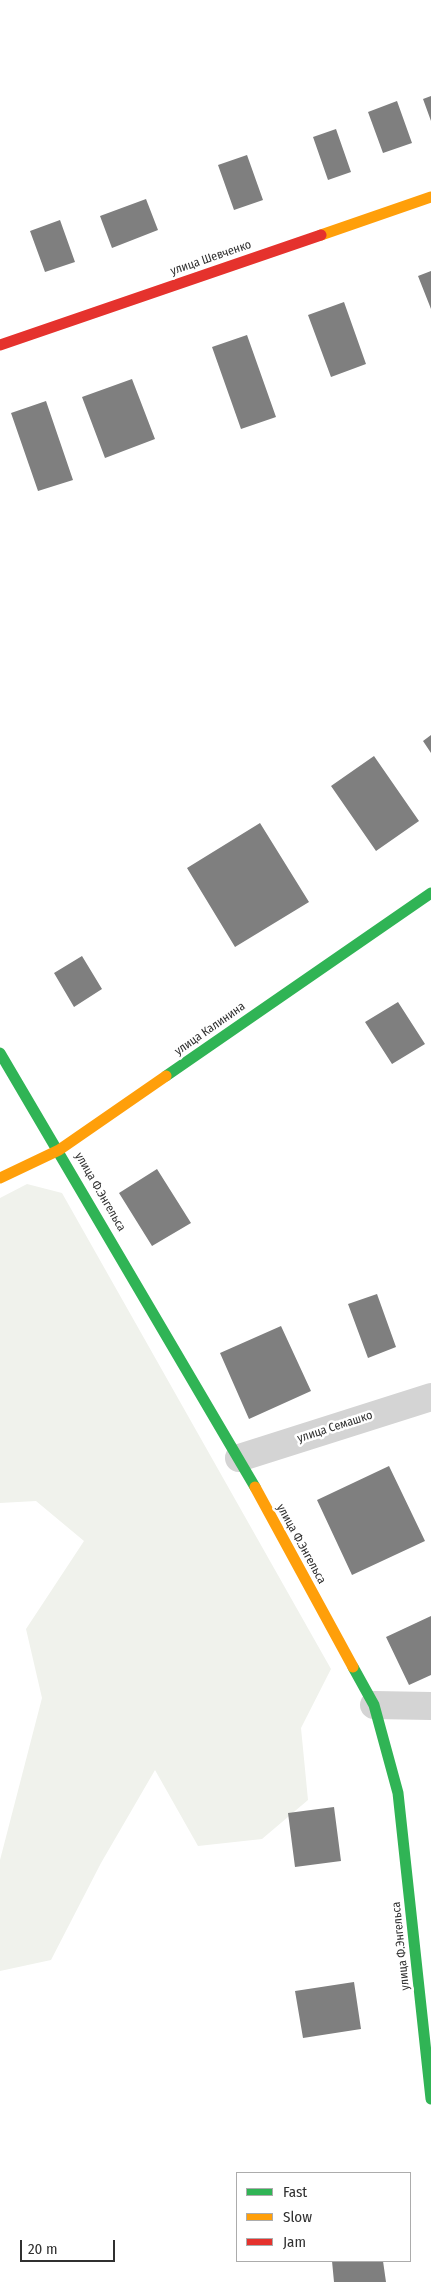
<!DOCTYPE html>
<html>
<head>
<meta charset="utf-8">
<style>
	body { margin:0 }
	#map { position:relative; width:431px; height:2282px; overflow:hidden; background:#fff; font-family:"Fira Sans Condensed",sans-serif }
	canvas { display:block }
	.legend { position:absolute; left:236px; top:2172px; width:175px; height:90px; box-sizing:border-box; background:#fff; border:1px solid #acacac; margin:0; padding:6px 9px; list-style:none; font-size:15px; color:#303030 }
	.legend li { display:flex; align-items:center; gap:10px; height:25px }
	.legend b { width:25px; border:1px solid #acacac }
	.scale { position:absolute; left:20px; top:2240px; width:95px; height:22px; box-sizing:border-box; border:2px solid #303030; border-top:0; padding-left:6px; font-size:15px; line-height:18px; white-space:nowrap; color:#303030; -webkit-text-stroke:4px #fff; paint-order:stroke }
</style>
</head>
<body>
<div id="map">
<canvas width="431" height="2282"></canvas>
<ul class="legend">
<li><b style="height:6px;background:#30b455"></b>Fast</li>
<li><b style="height:6px;background:#ff9f0a"></b>Slow</li>
<li><b style="height:6px;background:#e5322d"></b>Jam</li>
</ul>
<div class="scale">20 m</div>
</div>
<script>
const ctx = document.querySelector('canvas').getContext('2d');
ctx.lineJoin = 'round';
function fillPath(path, color) {
  ctx.fillStyle = color;
  ctx.fill(path, 'evenodd');
}
function toPath(rows) {
  const path = new Path2D();
  for (const r of rows) {
    path.moveTo(r[0], r[1]);
    for (let i = 2; i < r.length; i += 2) path.lineTo(r[i], r[i + 1]);
  }
  return path;
}
function trace(path, color, width, dash) {
  ctx.strokeStyle = color;
  ctx.lineWidth = width;
  ctx.lineCap = dash ? 'butt' : 'round';
  ctx.setLineDash(dash || []);
  ctx.stroke(path);
}
function drawText(font, color, halo, rows, align = 'center') {
  ctx.font = font + ' "Fira Sans Condensed",sans-serif';
  ctx.lineWidth = 5;
  ctx.setLineDash([]);
  ctx.textBaseline = 'middle';
  ctx.strokeStyle = halo;
  ctx.fillStyle = color;
  for (const [text, x, y, turn = 0] of rows) {
    ctx.save();
    ctx.translate(x, y);
    ctx.rotate((+turn || 0) * Math.PI / 180);
    ctx.textAlign = isNaN(turn) ? turn : align;
    if (halo) ctx.strokeText(text, 0, 0);
    ctx.fillText(text, 0, 0);
    ctx.restore();
  }
}
const green = toPath([
	[27,1184,62,1193,331,1669,301,1728,308,1800,262,1839,198,1846,155,1770,101,1863,51,1960,0,1971,0,1860,42,1698,26,1629,84,1541,36,1501,0,1503,0,1198]
]);
const building = toPath([
	[431,96,431,121,423,99],
	[397,101,412,143,383,153,368,112],
	[336,129,351,172,328,180,313,137],
	[247,155,263,200,234,210,218,165],
	[146,199,158,230,112,248,100,216],
	[60,220,75,262,45,272,30,231],
	[431,271,431,309,418,276],
	[344,302,366,364,331,377,308,315],
	[247,335,276,417,241,429,212,347],
	[132,379,155,439,105,458,82,397],
	[46,401,73,480,38,491,11,413],
	[431,735,431,753,423,741],
	[374,756,419,821,376,851,331,786],
	[260,823,309,902,235,947,187,868],
	[82,956,102,989,74,1007,54,973],
	[398,1002,425,1044,392,1064,365,1022],
	[157,1169,191,1223,152,1246,119,1193],
	[377,1294,396,1347,368,1358,348,1304],
	[281,1326,311,1391,249,1419,220,1353],
	[389,1466,425,1541,352,1575,317,1500],
	[431,1616,431,1675,409,1685,386,1637],
	[334,1807,341,1861,295,1867,288,1813],
	[354,1982,361,2029,303,2038,295,1991],
	[332,2261,383,2261,386,2282,334,2282]
]);
const street = toPath([
	[239,1458,431,1397],
	[374,1705,431,1706]
]);
const fast = toPath([
	[0,1053,255,1487],
	[166,1076,431,893],
	[353,1667,374,1705,398,1793,431,2099]
]);
const slow = toPath([
	[321,235,431,197],
	[0,1178,59,1150,166,1076],
	[255,1487,353,1667]
]);
const jam = toPath([
	[0,345,321,235]
]);
const streetNames = [
	["улица Шевченко",211,258,-19],
	["улица Калинина",210,1029,-35],
	["улица Ф.Энгельса",100,1192,60],
	["улица Семашко",335,1427,-18],
	["улица Ф.Энгельса",301,1544,61],
	["улица Ф.Энгельса",401,1946,-96]
];
fillPath(green, '#f0f2ec');
fillPath(building, '#7f7f7f');
trace(street, '#d4d4d4', 28);
trace(fast, '#30b455', 11);
trace(slow, '#ff9f0a', 11);
trace(jam, '#e5322d', 11);
drawText('12px', '#303030', '#fff', streetNames);
</script>
</body>
</html>
